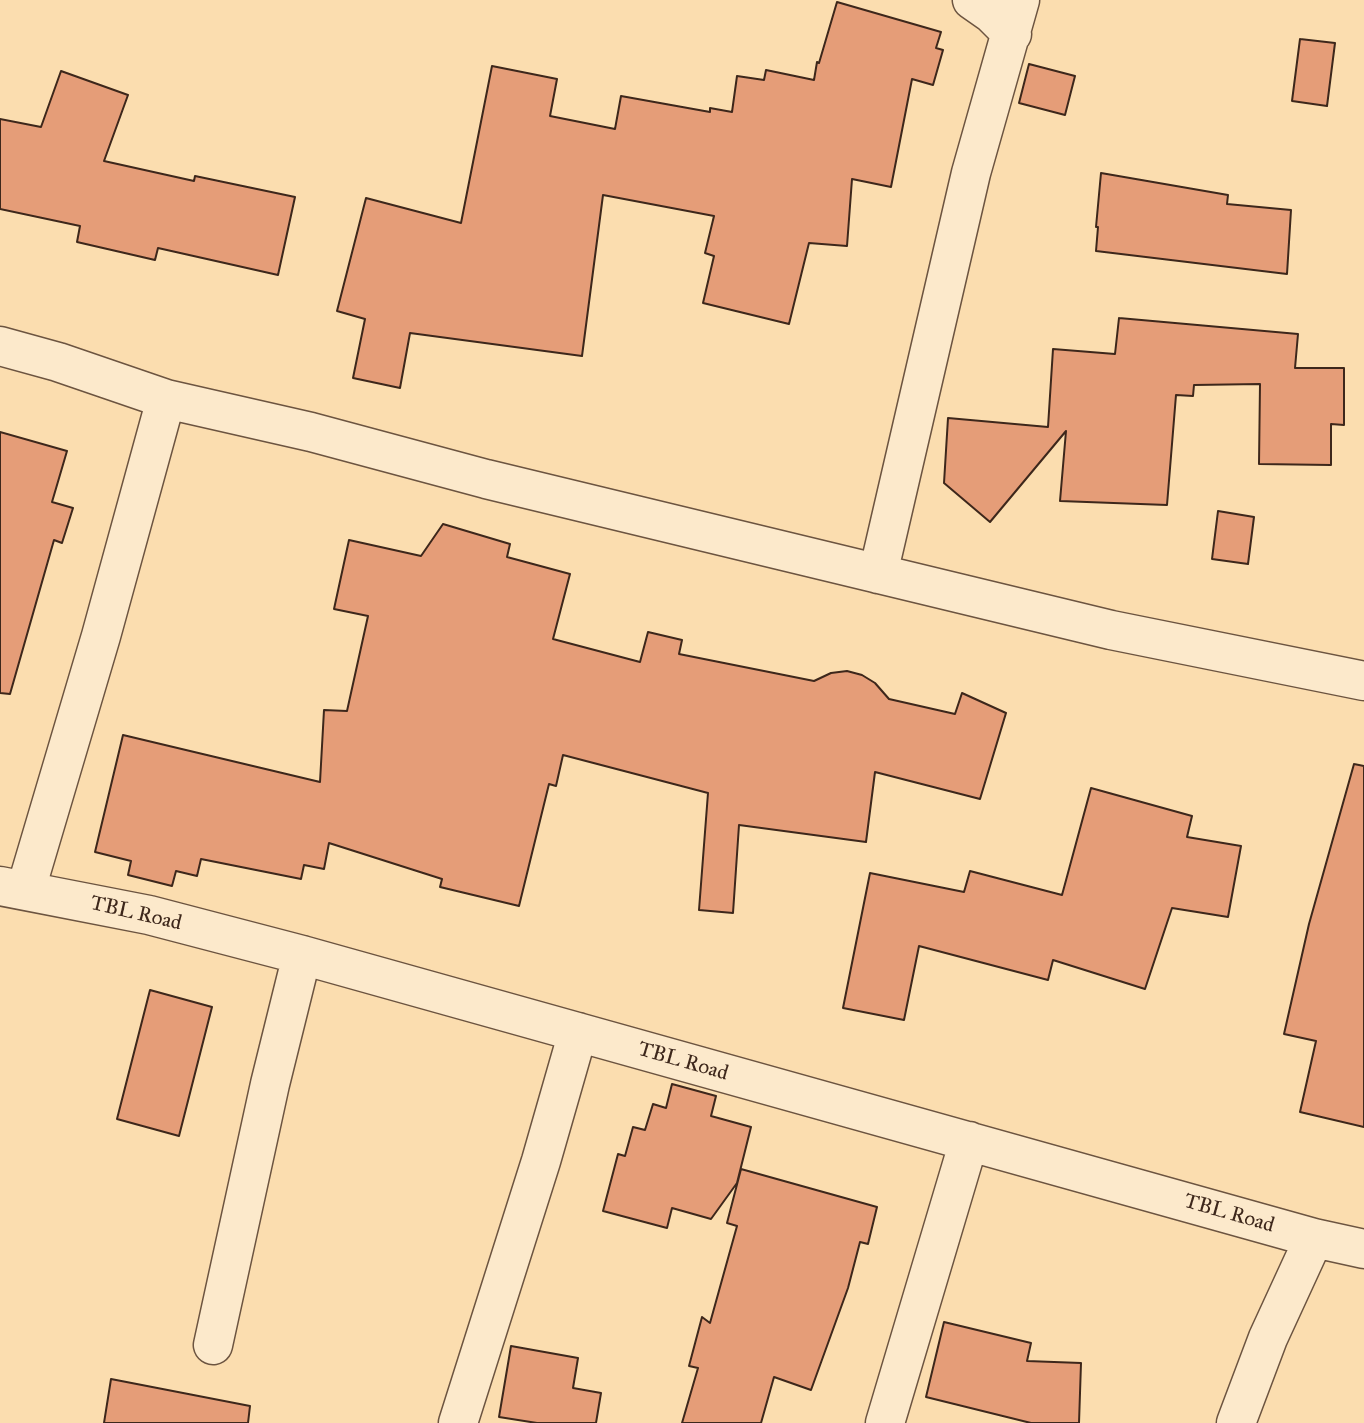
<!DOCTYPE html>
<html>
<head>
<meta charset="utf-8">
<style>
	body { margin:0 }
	canvas { display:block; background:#fbddaf }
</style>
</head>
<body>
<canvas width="1364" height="1423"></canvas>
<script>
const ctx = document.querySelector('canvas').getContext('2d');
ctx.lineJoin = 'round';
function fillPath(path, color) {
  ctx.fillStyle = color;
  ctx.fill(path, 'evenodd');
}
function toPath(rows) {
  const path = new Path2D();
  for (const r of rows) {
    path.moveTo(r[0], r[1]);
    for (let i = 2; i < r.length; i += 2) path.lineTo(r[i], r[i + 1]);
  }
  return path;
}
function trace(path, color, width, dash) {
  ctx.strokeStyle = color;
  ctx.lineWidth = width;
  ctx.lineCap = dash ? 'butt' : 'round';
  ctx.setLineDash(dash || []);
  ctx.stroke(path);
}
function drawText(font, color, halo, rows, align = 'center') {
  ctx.font = font + ' "IM FELL Great Primer",serif';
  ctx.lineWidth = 5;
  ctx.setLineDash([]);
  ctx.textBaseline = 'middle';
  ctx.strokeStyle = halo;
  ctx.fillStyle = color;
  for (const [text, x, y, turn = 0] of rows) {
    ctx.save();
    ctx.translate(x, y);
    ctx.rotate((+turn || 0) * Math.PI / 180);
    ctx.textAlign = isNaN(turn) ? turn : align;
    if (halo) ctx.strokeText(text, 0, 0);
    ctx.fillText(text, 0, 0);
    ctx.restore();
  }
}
const building = toPath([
	[837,2,941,32,936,48,943,50,933,85,912,79,891,187,852,179,847,246,809,243,789,324,703,303,714,256,705,253,714,216,603,195,582,356,410,333,400,388,353,378,365,319,337,311,366,198,461,223,492,66,557,79,550,116,615,129,621,96,710,112,710,108,732,112,737,76,764,80,766,70,814,80,817,62,819,63,837,2],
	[1300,39,1335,43,1327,106,1292,101,1300,39],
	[1029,64,1075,76,1065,115,1019,103,1029,64],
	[61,71,128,95,104,161,194,181,195,176,295,197,278,275,158,248,155,260,77,242,80,226,0,209,0,119,41,127,61,71],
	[1101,173,1228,195,1227,204,1291,210,1287,274,1096,251,1098,227,1096,227,1101,173],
	[1119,318,1298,334,1295,368,1344,368,1344,425,1331,424,1331,465,1259,464,1260,384,1194,385,1193,396,1176,395,1167,505,1060,501,1066,431,990,522,944,483,948,418,1048,427,1053,349,1115,354,1119,318],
	[0,432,67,451,52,502,73,508,62,543,54,540,10,694,0,693,0,432],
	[1218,511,1254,517,1248,564,1212,559,1218,511],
	[443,524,510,544,507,557,570,574,553,639,640,662,648,632,682,640,679,654,814,681,831,673,847,671,862,675,875,683,889,699,955,714,962,693,1006,713,980,799,875,772,866,842,739,825,733,913,699,910,708,793,563,755,556,786,549,784,519,906,440,887,442,879,329,843,324,869,304,865,301,879,201,859,197,876,176,871,172,886,128,875,131,861,95,852,123,735,320,782,324,710,347,711,368,616,334,609,349,540,421,556,443,524],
	[1354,764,1364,766,1364,1127,1300,1112,1316,1041,1284,1034,1309,924,1354,764],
	[1091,788,1192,816,1187,837,1241,846,1228,917,1172,908,1145,989,1053,960,1048,980,919,946,904,1020,843,1008,870,873,964,892,970,871,1062,895,1091,788],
	[150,990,212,1007,179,1136,117,1119,150,990],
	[672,1084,716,1096,711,1116,751,1127,737,1183,711,1219,672,1208,667,1228,603,1211,618,1154,625,1156,633,1127,645,1130,653,1104,666,1108,672,1084],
	[741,1169,877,1207,868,1244,860,1242,848,1288,811,1390,774,1377,761,1423,682,1423,698,1368,689,1366,702,1317,710,1323,737,1226,727,1223,741,1169],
	[944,1322,1031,1343,1027,1361,1081,1363,1079,1423,1031,1423,926,1397,944,1322],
	[511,1346,578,1358,573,1388,601,1393,596,1423,537,1423,499,1417,511,1346],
	[111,1379,250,1406,248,1423,104,1423,111,1379]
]);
const minor = toPath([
	[972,0,992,14,1012,34],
	[0,346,58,362,166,399,311,432,486,479,1111,630,1364,681],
	[878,574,971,173,1020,0],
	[0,886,149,915,302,955,1314,1238,1364,1249],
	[26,889,101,636,166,399],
	[213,1345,270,1084,302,955],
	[458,1423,541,1161,578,1032],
	[885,1423,969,1141],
	[1236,1423,1268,1338,1314,1238]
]);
const streetNames = [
	["TBL Road",136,914,13],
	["TBL Road",683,1062,16],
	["TBL Road",1229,1214,16]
];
fillPath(building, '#e59d78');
trace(building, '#3d271b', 2);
trace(minor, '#6c5440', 41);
trace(minor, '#fce9cb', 38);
drawText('21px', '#3d271b', '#fce9cb', streetNames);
</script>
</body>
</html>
